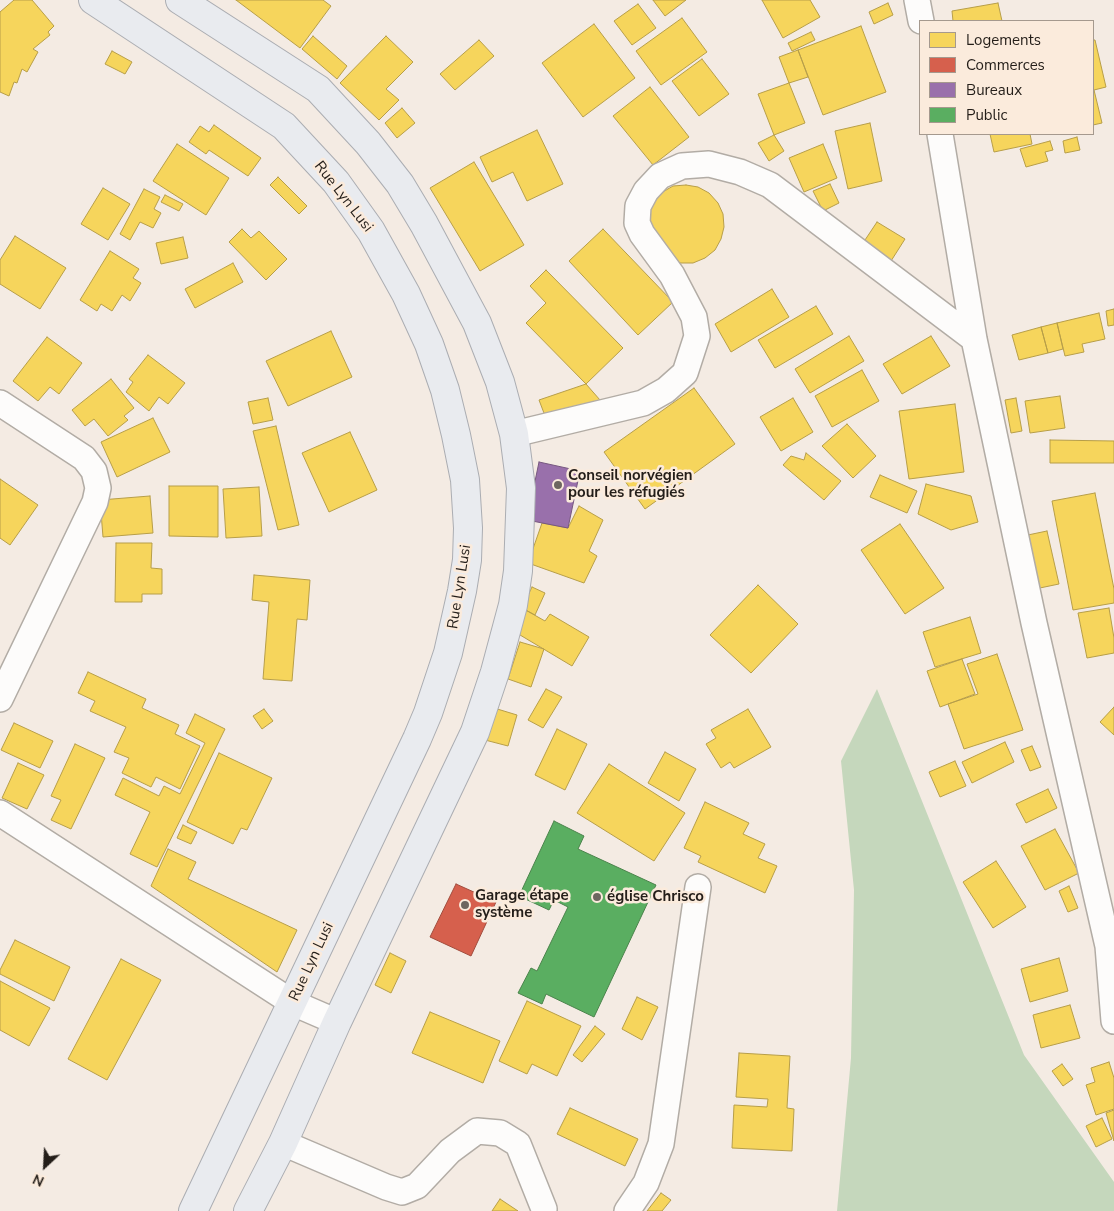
<!DOCTYPE html>
<html>
<head>
<meta charset="utf-8">
<style>
	body { margin:0 }
	#map { position:relative; width:1114px; height:1211px; overflow:hidden; background:#f4ebe3; font-family:"Nunito Sans",sans-serif }
	canvas { display:block }
	.legend { position:absolute; left:919px; top:20px; width:175px; height:115px; box-sizing:border-box; background:#fbebdc; border:1px solid #a5998e; margin:0; padding:6px 9px; list-style:none; font-size:15px; color:#241e19 }
	.legend li { display:flex; align-items:center; gap:10px; height:25px }
	.legend b { width:25px; border:1px solid #a5998e }
	.north { position:absolute; left:20px; top:1141px; width:50px; height:50px; -webkit-text-stroke:4px #fbebdc; paint-order:stroke; rotate:205deg; font-size:14px; font-weight:700; line-height:20px; text-align:center; color:#241e19 }
	.north::after { content:''; display:block; margin:auto; width:18px; height:22px; background:#241e19; clip-path:polygon(50% 0,100% 100%,50% 72%,0 100%) }
</style>
</head>
<body>
<div id="map">
<canvas width="1114" height="1211"></canvas>
<ul class="legend">
<li><b style="height:14px;background:#f6d55c"></b>Logements</li>
<li><b style="height:14px;background:#d6604d"></b>Commerces</li>
<li><b style="height:14px;background:#9970ab"></b>Bureaux</li>
<li><b style="height:14px;background:#5aae61"></b>Public</li>
</ul>
<div class="north">N</div>
</div>
<script>
const ctx = document.querySelector('canvas').getContext('2d');
ctx.lineJoin = 'round';
function fillPath(path, color) {
  ctx.fillStyle = color;
  ctx.fill(path, 'evenodd');
}
function toPath(rows) {
  const path = new Path2D();
  for (const r of rows) {
    path.moveTo(r[0], r[1]);
    for (let i = 2; i < r.length; i += 2) path.lineTo(r[i], r[i + 1]);
  }
  return path;
}
function trace(path, color, width, dash) {
  ctx.strokeStyle = color;
  ctx.lineWidth = width;
  ctx.lineCap = dash ? 'butt' : 'round';
  ctx.setLineDash(dash || []);
  ctx.stroke(path);
}
function drawText(font, color, halo, rows, align = 'center') {
  ctx.font = font + ' "Nunito Sans",sans-serif';
  ctx.lineWidth = 5;
  ctx.setLineDash([]);
  ctx.textBaseline = 'middle';
  ctx.strokeStyle = halo;
  ctx.fillStyle = color;
  for (const [text, x, y, turn = 0] of rows) {
    ctx.save();
    ctx.translate(x, y);
    ctx.rotate((+turn || 0) * Math.PI / 180);
    ctx.textAlign = isNaN(turn) ? turn : align;
    if (halo) ctx.strokeText(text, 0, 0);
    ctx.fillText(text, 0, 0);
    ctx.restore();
  }
}
const forest = toPath([
	[877,689,1024,1055,1114,1182,1114,1211,837,1211,851,1058,854,890,841,761]
]);
const homes = toPath([
	[14,0,32,0,54,26,48,32,50,35,33,49,38,52,27,72,22,69,17,83,14,82,9,96,0,92,0,12,14,0],
	[236,0,323,0,331,6,300,48,236,0],
	[653,0,686,0,665,16,653,0],
	[762,0,810,0,820,17,783,38,762,0],
	[888,3,893,15,874,24,869,12,888,3],
	[998,3,1002,21,953,21,952,11,998,3],
	[638,4,656,28,632,45,614,21,638,4],
	[682,18,707,52,661,85,636,51,682,18],
	[594,24,635,78,583,117,542,63,594,24],
	[861,26,886,92,823,115,798,50,861,26],
	[811,32,815,40,792,51,788,43,811,32],
	[313,36,347,66,337,79,302,49,313,36],
	[386,36,413,62,386,89,399,100,379,120,340,83,386,36],
	[479,40,494,56,455,90,440,74,479,40],
	[1093,40,1095,40,1106,87,1094,90,1102,123,1093,125,1093,40],
	[798,50,808,77,789,83,779,57,798,50],
	[112,51,132,62,125,74,105,64,112,51],
	[702,59,729,94,699,116,672,81,702,59],
	[789,83,805,123,774,135,758,94,789,83],
	[650,87,689,137,653,165,613,116,650,87],
	[402,108,415,123,397,138,385,123,402,108],
	[870,123,882,181,848,189,835,131,870,123],
	[214,125,261,158,248,176,209,150,206,154,189,142,200,126,209,132,214,125],
	[537,130,563,184,527,201,513,172,492,182,480,157,537,130],
	[990,134,1030,134,1032,144,994,152,990,134],
	[774,135,784,151,769,161,758,143,774,135],
	[1077,137,1080,150,1065,153,1063,141,1077,137],
	[1050,141,1053,150,1045,152,1048,161,1026,167,1020,149,1050,141],
	[177,144,229,178,206,215,153,181,177,144],
	[823,144,837,178,804,192,789,158,823,144],
	[474,162,524,245,480,271,430,188,474,162],
	[278,177,307,206,299,214,270,185,278,177],
	[830,184,839,203,823,211,813,191,830,184],
	[686,185,698,187,709,193,718,203,723,214,724,227,721,239,715,250,705,258,693,263,680,263,668,260,646,215,651,203,661,193,673,186,686,185],
	[103,188,130,204,108,240,81,224,103,188],
	[144,189,160,197,154,209,161,213,153,228,140,222,130,240,120,234,144,189],
	[165,195,183,204,179,211,161,202,165,195],
	[877,222,905,239,891,261,863,243,877,222],
	[242,229,251,238,259,231,287,259,266,280,229,242,242,229],
	[603,229,673,302,638,335,569,261,603,229],
	[15,236,66,268,40,309,0,284,0,260,15,236],
	[183,237,188,258,161,264,156,243,183,237],
	[110,251,139,269,133,278,141,283,130,301,122,295,112,311,101,304,97,311,80,300,110,251],
	[233,263,243,282,195,308,185,289,233,263],
	[546,270,623,348,586,384,526,323,546,303,530,286,546,270],
	[772,289,789,317,731,352,715,324,772,289],
	[816,306,833,334,775,368,758,340,816,306],
	[1114,309,1114,325,1108,326,1106,311,1114,309],
	[1099,313,1105,339,1082,344,1084,352,1065,356,1057,323,1099,313],
	[1057,323,1063,349,1048,353,1041,327,1057,323],
	[1041,327,1048,353,1019,360,1012,335,1041,327],
	[331,331,352,377,288,406,266,361,331,331],
	[849,336,864,361,810,393,795,369,849,336],
	[931,336,950,366,902,394,883,364,931,336],
	[47,337,82,363,59,394,50,387,38,401,13,381,47,337],
	[148,355,185,383,168,404,159,397,149,411,126,392,133,382,129,379,148,355],
	[862,370,879,401,832,427,815,396,862,370],
	[111,379,134,408,124,416,128,420,108,436,94,419,85,426,72,410,111,379],
	[586,384,600,400,547,421,539,400,586,384],
	[694,388,735,444,645,509,604,452,694,388],
	[1060,396,1065,428,1030,433,1025,401,1060,396],
	[268,398,273,420,253,424,248,402,268,398],
	[793,398,813,432,781,451,760,417,793,398],
	[1016,398,1022,431,1011,433,1005,400,1016,398],
	[955,404,964,472,909,479,899,411,955,404],
	[153,418,170,452,117,477,101,442,153,418],
	[847,424,876,456,853,478,822,446,847,424],
	[276,426,299,525,278,530,253,431,276,426],
	[350,432,377,490,329,512,302,453,350,432],
	[1050,440,1114,441,1114,463,1050,463,1050,440],
	[806,453,841,481,824,500,783,465,791,456,804,460,806,453],
	[880,475,917,491,907,513,870,497,880,475],
	[0,479,38,505,10,545,0,538,0,479],
	[926,484,971,496,978,522,951,530,918,514,926,484],
	[169,486,218,486,218,537,169,536,169,486],
	[259,487,262,536,226,538,223,489,259,487],
	[1095,493,1114,589,1114,603,1073,610,1052,501,1095,493],
	[150,496,153,533,103,537,100,500,150,496],
	[579,506,603,520,589,551,597,556,584,583,528,563,542,523,568,528,579,506],
	[900,524,944,588,905,614,861,550,900,524],
	[1047,531,1059,584,1035,589,1023,536,1047,531],
	[116,543,152,543,151,568,162,569,162,594,142,594,142,602,115,602,116,543],
	[254,575,310,580,307,620,297,619,292,681,263,679,269,602,252,600,254,575],
	[758,585,798,624,751,673,710,635,758,585],
	[532,587,545,593,535,615,522,608,532,587],
	[522,608,545,621,550,614,589,637,572,666,510,629,522,608],
	[1109,608,1114,638,1114,653,1087,658,1078,613,1109,608],
	[970,617,981,653,935,667,923,632,970,617],
	[520,642,544,649,531,687,508,679,520,642],
	[997,654,1023,730,964,749,948,704,978,694,967,664,997,654],
	[962,659,975,694,940,707,927,671,962,659],
	[88,672,146,699,142,708,179,725,175,734,200,746,180,789,156,777,151,787,122,773,129,758,114,752,126,727,90,711,95,701,78,693,88,672],
	[546,689,562,697,543,728,528,720,546,689],
	[1114,707,1114,735,1100,722,1114,707],
	[494,708,517,715,508,746,485,740,494,708],
	[264,709,273,721,262,729,253,716,264,709],
	[748,709,771,747,734,768,730,762,721,768,706,744,716,738,711,730,748,709],
	[195,714,225,729,157,867,130,854,150,812,115,795,123,778,159,796,164,786,180,794,205,743,186,733,195,714],
	[14,723,53,741,40,768,1,750,14,723],
	[557,729,587,744,565,790,535,775,557,729],
	[1005,742,1014,762,972,783,962,762,1005,742],
	[75,744,105,758,71,829,51,820,61,800,51,796,75,744],
	[1032,746,1041,767,1030,771,1021,750,1032,746],
	[665,752,696,769,679,801,648,783,665,752],
	[219,753,272,778,247,830,241,828,233,844,187,822,219,753],
	[955,761,966,786,940,797,929,772,955,761],
	[18,763,44,775,27,809,2,798,18,763],
	[609,764,685,813,654,861,577,813,609,764],
	[1048,789,1057,808,1026,823,1016,804,1048,789],
	[705,802,749,823,743,834,765,844,758,858,777,866,765,893,698,862,701,856,684,848,705,802],
	[183,825,197,832,191,844,177,838,183,825],
	[1055,829,1079,873,1045,890,1021,846,1055,829],
	[168,849,196,862,188,879,297,930,277,972,151,886,168,849],
	[996,861,1026,907,993,928,963,882,996,861],
	[1069,886,1078,908,1068,912,1059,891,1069,886],
	[15,940,70,967,54,1001,0,974,0,970,15,940],
	[390,953,406,961,391,993,375,985,390,953],
	[1059,958,1068,991,1030,1002,1021,969,1059,958],
	[121,959,161,980,107,1080,68,1059,121,959],
	[0,981,50,1008,29,1046,0,1030,0,981],
	[637,997,658,1007,642,1040,622,1029,637,997],
	[527,1001,581,1026,557,1076,532,1064,527,1074,499,1061,527,1001],
	[1070,1005,1080,1038,1041,1048,1033,1015,1070,1005],
	[430,1012,500,1041,483,1083,412,1053,430,1012],
	[595,1026,605,1034,582,1062,573,1055,595,1026],
	[739,1053,790,1056,787,1108,794,1109,792,1151,732,1148,734,1105,767,1107,768,1099,736,1097,739,1053],
	[1109,1062,1114,1078,1114,1109,1096,1115,1086,1085,1095,1082,1091,1068,1109,1062],
	[1062,1064,1073,1079,1063,1086,1052,1071,1062,1064],
	[570,1108,638,1139,625,1166,557,1134,570,1108],
	[1114,1110,1114,1141,1106,1113,1114,1110],
	[1102,1118,1112,1139,1096,1147,1086,1126,1102,1118],
	[661,1193,671,1200,662,1211,647,1211,661,1193],
	[500,1199,518,1211,492,1211,500,1199]
]);
const shops = toPath([
	[456,884,496,902,471,956,430,937,456,884]
]);
const offices = toPath([
	[539,462,580,471,568,528,527,520,539,462]
]);
const public = toPath([
	[554,821,584,836,578,849,656,885,594,1017,546,994,542,1004,518,993,531,968,537,971,568,907,554,900,549,910,519,896,554,821]
]);
const street = toPath([
	[917,0,921,21],
	[940,134,974,339,1034,623,1108,946,1114,1021],
	[0,403,84,458,94,471,98,488,95,502,0,699],
	[514,434,643,403,666,390,685,373,697,336,694,317,672,275,642,234,637,223,638,206,646,191,660,176,682,166,709,164,740,172,770,185,974,339],
	[0,813,293,1003,337,1022],
	[283,1143,386,1187,402,1192,417,1186,450,1151,477,1131,500,1133,518,1144,544,1209],
	[627,1211,646,1183,661,1144,698,887]
]);
const primary = toPath([
	[93,0,284,126,336,182,371,231,406,294,429,344,445,390,456,435,465,480,468,528,467,560,462,591,448,653,428,713,417,739,193,1211],
	[180,0,318,89,368,143,400,184,424,224,477,323,500,382,514,434,521,488,518,571,513,605,495,672,475,732,337,1022,283,1143,248,1211]
]);
const markers = [
	[558,485,5,"#6d6660"],
	[597,897,5,"#6d6660"],
	[465,905,5,"#6d6660"]
];
const streetNames = [
	["Rue Lyn Lusi",343,197,52],
	["Rue Lyn Lusi",460,587,-81],
	["Rue Lyn Lusi",312,962,-65]
];
const poiNames = [
	["Conseil norvégien",568,476],
	["pour les réfugiés",568,493],
	["Garage étape",475,896],
	["système",475,913],
	["église Chrisco",607,897]
];
fillPath(forest, '#c5d7bc');
fillPath(homes, '#f6d55c');
trace(homes, '#b79e48', 1);
fillPath(shops, '#d6604d');
trace(shops, '#a14c3d', 1);
fillPath(offices, '#9970ab');
trace(offices, '#76577f', 1);
fillPath(public, '#5aae61');
trace(public, '#4a834b', 1);
trace(street, '#b2aca5', 28);
trace(primary, '#abadb2', 30);
trace(street, '#fdfcfb', 25);
trace(primary, '#e9ebef', 28);
for (const [x, y, r, color] of markers) {
  const dot = new Path2D();
  dot.arc(x, y, r, 0, 2 * Math.PI);
  ctx.fillStyle = color;
  ctx.fill(dot);
  trace(dot, '#fbebdc', 2);
}
drawText('15px', '#241e19', '#fbebdc', streetNames);
drawText('bold 15px', '#241e19', '#fbebdc', poiNames, 'left');
</script>
</body>
</html>
